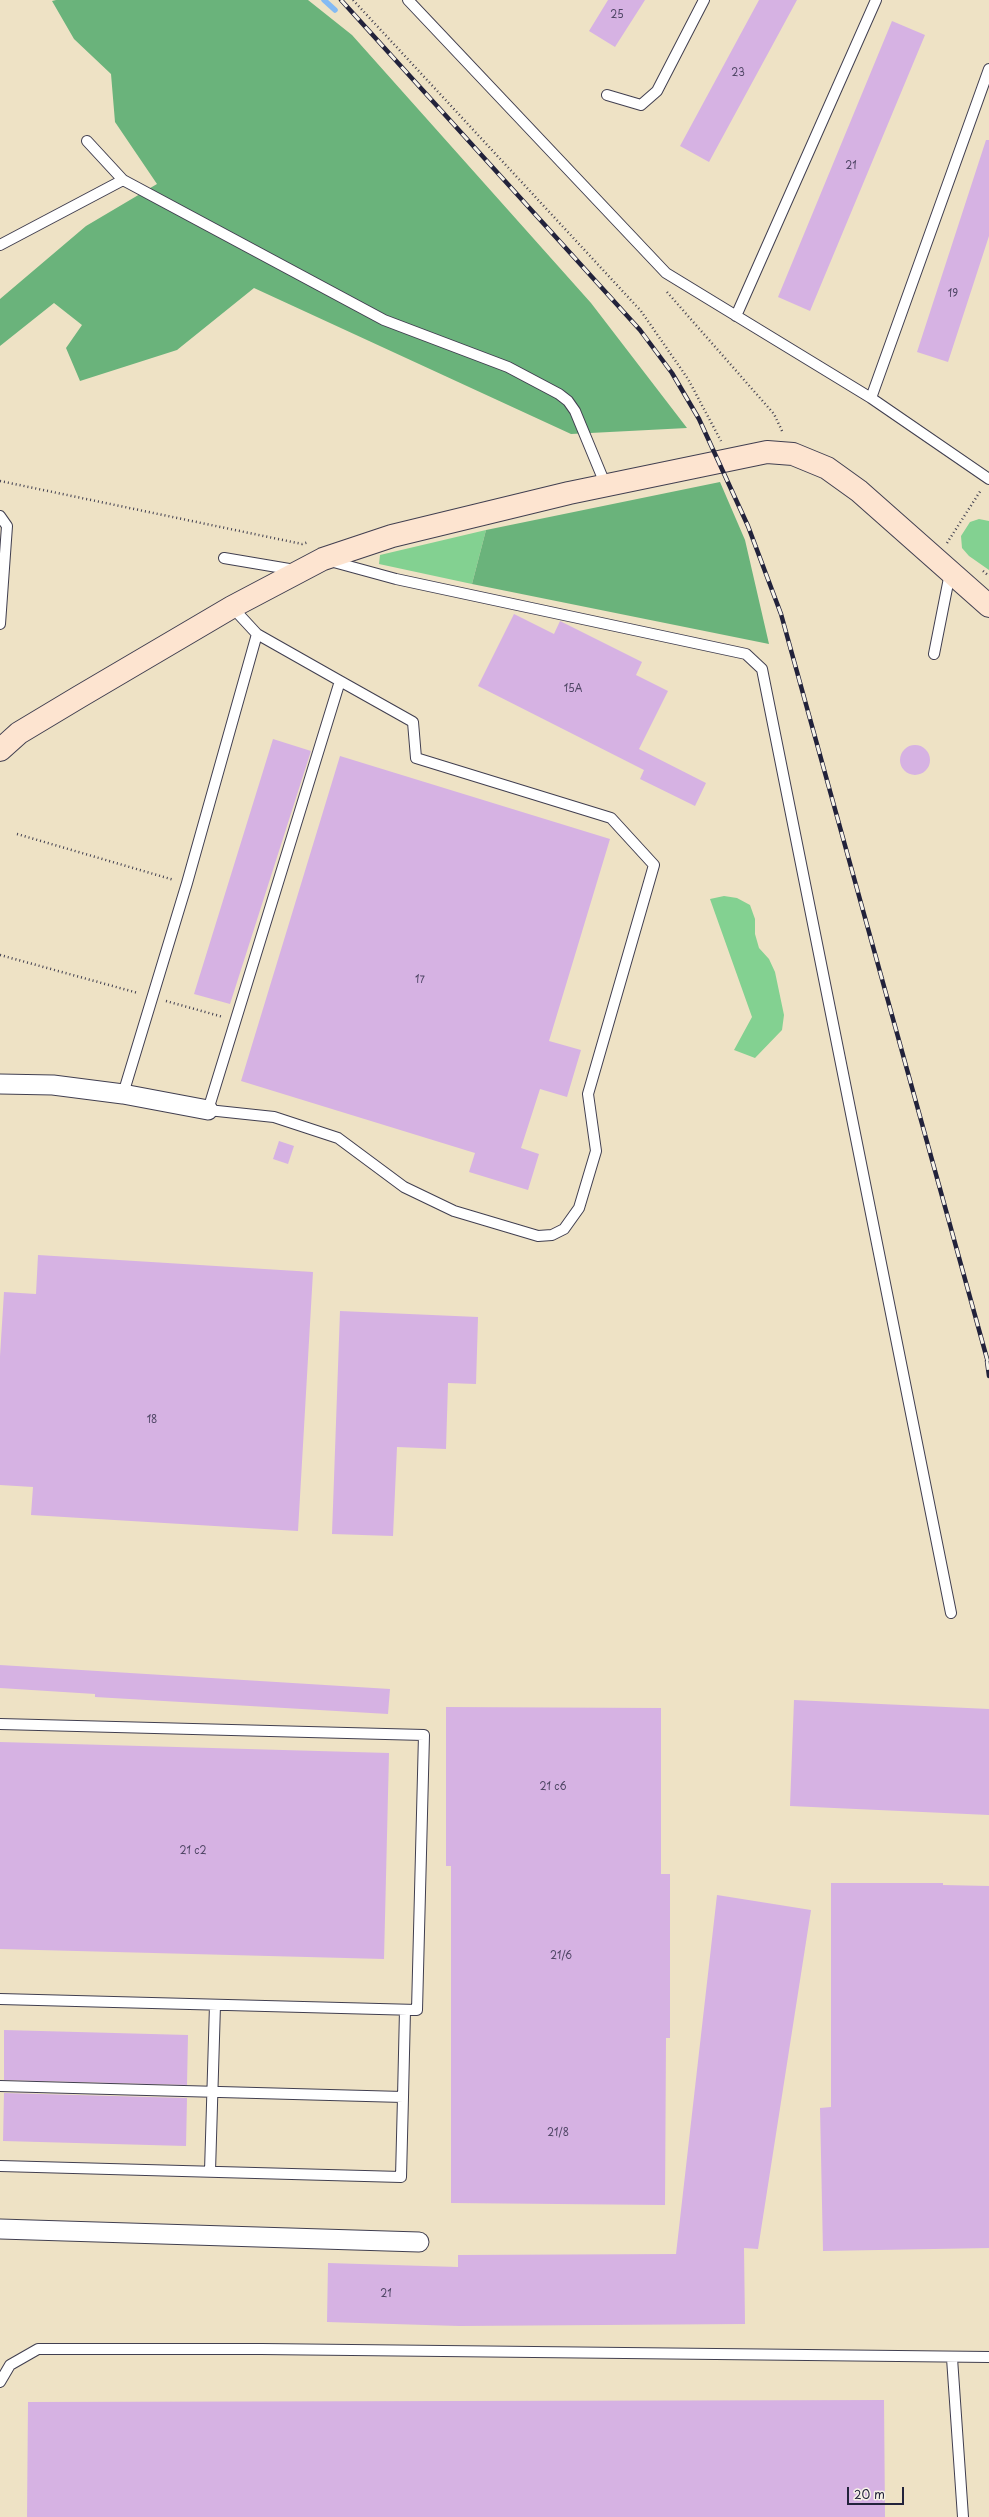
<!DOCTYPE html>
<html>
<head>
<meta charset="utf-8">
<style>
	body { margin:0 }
	#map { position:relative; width:989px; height:2517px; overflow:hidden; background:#eee2c5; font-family:"Playpen Sans",sans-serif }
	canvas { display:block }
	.scale { position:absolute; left:847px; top:2487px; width:57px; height:18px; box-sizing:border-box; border:2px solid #22223b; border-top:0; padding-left:5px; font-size:12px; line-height:14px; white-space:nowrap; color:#22223b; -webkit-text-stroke:3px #f7f3e8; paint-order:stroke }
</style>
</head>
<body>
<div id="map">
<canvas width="989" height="2517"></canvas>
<div class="scale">20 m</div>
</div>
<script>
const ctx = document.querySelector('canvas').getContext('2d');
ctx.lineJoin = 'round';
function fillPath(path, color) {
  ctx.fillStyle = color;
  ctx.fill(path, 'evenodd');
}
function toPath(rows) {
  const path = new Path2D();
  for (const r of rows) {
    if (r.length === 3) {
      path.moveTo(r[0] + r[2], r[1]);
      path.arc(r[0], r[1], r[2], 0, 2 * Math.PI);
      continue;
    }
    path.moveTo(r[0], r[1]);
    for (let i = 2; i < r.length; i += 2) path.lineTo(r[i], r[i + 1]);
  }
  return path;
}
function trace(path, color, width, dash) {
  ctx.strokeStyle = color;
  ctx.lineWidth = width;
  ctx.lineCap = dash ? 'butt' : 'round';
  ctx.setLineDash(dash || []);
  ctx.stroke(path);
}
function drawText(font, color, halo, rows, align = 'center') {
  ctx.font = font + ' "Playpen Sans",sans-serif';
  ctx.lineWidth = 4;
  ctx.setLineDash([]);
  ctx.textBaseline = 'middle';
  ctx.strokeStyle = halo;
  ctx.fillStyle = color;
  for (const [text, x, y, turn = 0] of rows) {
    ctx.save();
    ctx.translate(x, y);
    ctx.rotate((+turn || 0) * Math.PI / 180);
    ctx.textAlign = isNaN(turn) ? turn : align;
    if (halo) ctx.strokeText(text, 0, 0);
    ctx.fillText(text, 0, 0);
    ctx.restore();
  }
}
const green = toPath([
	[979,519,989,521,989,570,969,556,962,548,961,536,970,522],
	[486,530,472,584,379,564,380,555],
	[724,896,737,898,750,905,755,919,755,934,759,948,769,959,775,972,784,1015,782,1030,755,1058,734,1050,752,1017,710,899]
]);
const forest = toPath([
	[56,0,308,0,352,35,591,303,687,428,571,434,254,288,177,350,80,381,66,348,82,325,54,303,0,346,0,299,86,226,157,184,115,122,111,74,74,39,52,1],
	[720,482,745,540,769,644,472,584,486,530]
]);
const stream = toPath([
	[324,0,335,10]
]);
const building = toPath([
	[608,0,645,0,615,47,589,31],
	[759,0,797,0,709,162,680,146],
	[892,21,925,35,810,311,778,297],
	[986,140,989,140,989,236,948,362,917,352],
	[514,614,554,634,560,621,642,662,636,675,668,691,639,749,706,783,695,806,640,779,644,770,478,686],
	[273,739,311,751,230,1004,194,994],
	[915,760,15],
	[340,756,610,839,549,1041,581,1050,567,1097,540,1089,521,1148,539,1154,528,1190,469,1172,475,1153,241,1081],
	[279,1141,294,1146,288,1164,273,1159],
	[38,1255,313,1272,298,1531,31,1515,33,1487,0,1485,0,1356,4,1292,36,1294],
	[340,1311,478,1317,476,1384,448,1383,446,1449,397,1447,393,1536,332,1534],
	[0,1665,390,1689,388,1714,95,1697,95,1694,0,1688],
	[794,1700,989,1709,989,1815,790,1806],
	[446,1707,661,1708,661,1874,670,1874,670,2038,666,2038,665,2205,451,2203,451,1866,446,1866],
	[0,1742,389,1753,384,1959,0,1949],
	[831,1883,943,1883,943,1885,989,1886,989,2248,823,2251,820,2108,831,2107],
	[717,1895,811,1910,758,2249,744,2248,745,2324,459,2326,327,2322,328,2263,458,2267,458,2255,676,2254],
	[4,2030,188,2035,187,2085,4,2080],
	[4,2093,187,2098,186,2146,3,2141],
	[884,2400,885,2517,27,2517,28,2402]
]);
const path = toPath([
	[353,0,641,311,688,379,721,441],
	[667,292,774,414,783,433],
	[0,481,302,544,309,542],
	[947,543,981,490],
	[983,571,989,576],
	[17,834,174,880],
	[0,955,138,993],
	[166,1001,223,1017]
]);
const lane = toPath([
	[408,0,666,273,871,398,989,479],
	[607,95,641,105,657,91,704,0],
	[87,141,123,180],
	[0,245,123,180,384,320,508,367,559,394,568,401,575,411,606,486],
	[736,316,876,0],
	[871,398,989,69],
	[0,516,7,526,0,624],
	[224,558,295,570],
	[330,561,396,579,746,654,762,669,951,1613],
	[232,607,257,634,340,681,413,722,416,758,611,818,654,865,588,1094,596,1151,579,1208,564,1229,552,1235,538,1236,454,1211,404,1187,338,1138,274,1117,208,1110,340,681],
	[934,654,950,573],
	[123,1094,187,883,257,634],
	[0,1724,424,1735,417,2010,0,1999],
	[0,2086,403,2097,405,2010],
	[0,2166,401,2177,403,2097],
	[210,2171,215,2005],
	[952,2358,963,2517],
	[0,2382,10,2365,38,2349,261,2349,989,2357]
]);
const street = toPath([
	[0,1084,53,1085,123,1094,208,1110],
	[0,2229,419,2242]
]);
const secondary = toPath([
	[0,750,19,733,79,697,232,607,323,559,392,536,569,493,767,452,793,454,827,468,859,491,989,606]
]);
const rail = toPath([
	[341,0,640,330,672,373,699,419,748,526,781,614,989,1366],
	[987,1361,989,1376]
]);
const numberNames = [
	["25",617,15],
	["23",738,73],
	["21",851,166],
	["19",953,294],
	["15А",573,689],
	["17",420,980],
	["18",152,1420],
	["21 с6",553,1787],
	["21 с2",193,1851],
	["21/6",561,1956],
	["21/8",558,2133],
	["21",386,2294]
];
fillPath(green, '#83d191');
fillPath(forest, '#6ab37b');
trace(stream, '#84baf3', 5.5);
fillPath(building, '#d6b2e3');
trace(lane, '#413f50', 12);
trace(street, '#413f50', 21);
trace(secondary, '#413f50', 24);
trace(path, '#413f50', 2.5, [1, 3]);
trace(lane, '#fff', 10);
trace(street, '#fff', 19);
trace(secondary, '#fde4d0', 22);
trace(rail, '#22223b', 4.5);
trace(rail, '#f7f3e8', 3, [9]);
drawText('10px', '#4f4665', null, numberNames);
</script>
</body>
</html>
